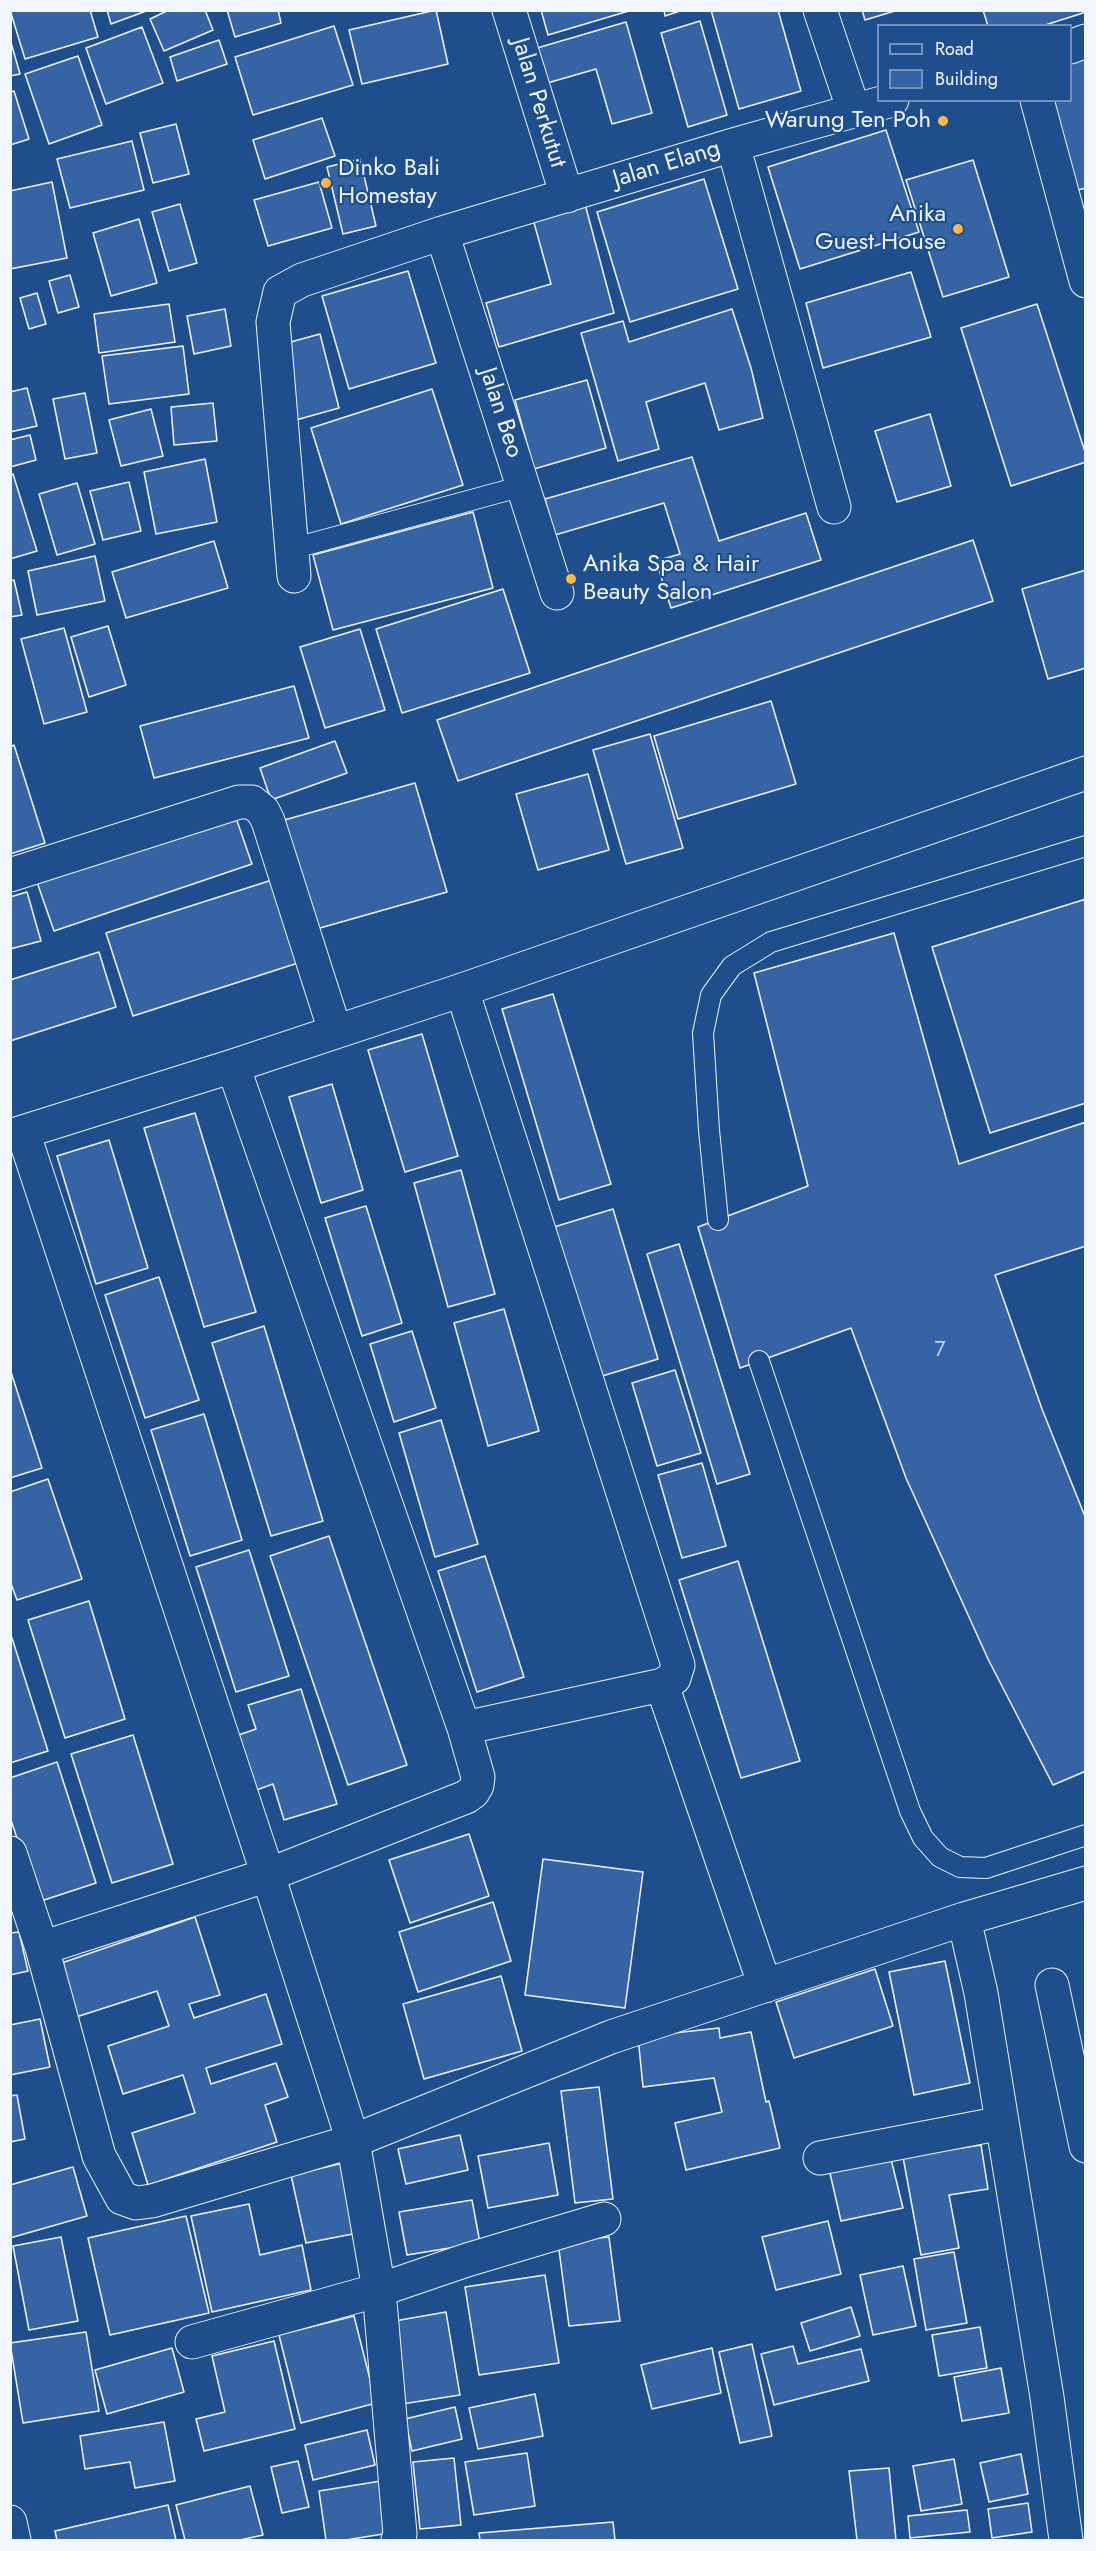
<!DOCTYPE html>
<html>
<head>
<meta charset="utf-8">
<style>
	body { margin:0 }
	#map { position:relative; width:1096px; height:2551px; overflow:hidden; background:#1f4e8c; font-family:Jost,sans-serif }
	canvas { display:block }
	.frame { position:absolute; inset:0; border:12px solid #f2f6ff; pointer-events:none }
	.legend { position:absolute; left:877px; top:24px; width:195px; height:78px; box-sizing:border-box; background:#1f4e8c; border:2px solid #7391ba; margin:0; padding:8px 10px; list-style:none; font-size:18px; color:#f2f6ff }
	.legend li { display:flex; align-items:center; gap:12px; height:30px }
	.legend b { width:30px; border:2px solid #7391ba }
</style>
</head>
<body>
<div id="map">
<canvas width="1096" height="2551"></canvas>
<div class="frame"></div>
<ul class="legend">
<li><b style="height:8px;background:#1f4e8c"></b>Road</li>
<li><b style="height:16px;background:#3563a3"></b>Building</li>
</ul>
</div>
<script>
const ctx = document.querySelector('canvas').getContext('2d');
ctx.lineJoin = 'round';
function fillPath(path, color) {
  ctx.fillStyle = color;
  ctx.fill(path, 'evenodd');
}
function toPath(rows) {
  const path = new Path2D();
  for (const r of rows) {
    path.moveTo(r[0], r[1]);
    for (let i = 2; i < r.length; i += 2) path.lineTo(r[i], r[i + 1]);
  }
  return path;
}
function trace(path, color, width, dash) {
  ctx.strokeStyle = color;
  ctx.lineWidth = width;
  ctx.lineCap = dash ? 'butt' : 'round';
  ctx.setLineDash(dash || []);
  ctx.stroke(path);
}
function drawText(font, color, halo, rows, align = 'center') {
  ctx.font = font + ' Jost,sans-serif';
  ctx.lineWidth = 4.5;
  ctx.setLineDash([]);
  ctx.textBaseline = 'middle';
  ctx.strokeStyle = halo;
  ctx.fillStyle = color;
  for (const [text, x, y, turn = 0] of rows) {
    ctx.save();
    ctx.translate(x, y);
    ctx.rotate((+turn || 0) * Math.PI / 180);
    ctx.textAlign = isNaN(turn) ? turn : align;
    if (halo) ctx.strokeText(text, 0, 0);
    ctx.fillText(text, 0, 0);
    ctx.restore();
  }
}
const building = toPath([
	[10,10,90,10,98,37,25,59,10,10],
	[107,10,149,10,111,24,107,10],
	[169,10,205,10,213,30,164,51,150,19,169,10],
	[227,10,278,10,281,23,235,37,227,10],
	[436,10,448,64,362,84,349,30,436,10],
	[541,10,632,10,548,35,541,10],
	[664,10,683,10,665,16,664,10],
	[711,10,778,10,801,91,739,109,711,10],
	[862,10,898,10,865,20,862,10],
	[983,10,1083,10,1083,13,1042,26,988,26,983,10],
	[700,21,727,115,688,127,661,33,700,21],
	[626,22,652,113,612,124,596,69,537,86,527,51,626,22],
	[334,26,353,85,253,115,235,57,334,26],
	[142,27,163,83,106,104,86,48,142,27],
	[10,39,20,74,10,76,10,39],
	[219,40,227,64,177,81,170,57,219,40],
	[78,56,102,125,49,144,25,74,78,56],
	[1086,57,1086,188,1067,193,1039,100,1070,100,1070,61,1086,57],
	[14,91,29,139,10,145,10,92,14,91],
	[322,118,335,156,265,179,253,140,322,118],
	[176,124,189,174,153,183,140,133,176,124],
	[886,130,919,232,800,269,768,167,886,130],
	[132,141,144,190,70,208,57,159,132,141],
	[360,159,376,226,343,234,327,167,360,159],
	[973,160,1009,277,943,297,906,180,973,160],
	[704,179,738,289,630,322,597,212,704,179],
	[52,182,67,258,10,269,10,191,52,182],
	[319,182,332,228,268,246,254,200,319,182],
	[180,204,197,263,169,271,152,212,180,204],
	[585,204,614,313,499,347,486,303,551,284,533,219,585,204],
	[139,219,157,283,111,296,93,233,139,219],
	[408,271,436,363,349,389,322,296,408,271],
	[911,272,931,337,823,368,806,303,911,272],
	[70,275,79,307,58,313,49,281,70,275],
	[37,293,46,324,29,329,20,298,37,293],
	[169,304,175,342,99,353,94,314,169,304],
	[1037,304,1086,455,1086,462,1011,486,961,328,1037,304],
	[225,309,231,346,194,354,187,316,225,309],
	[732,309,751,368,763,418,719,430,705,383,646,402,659,449,618,461,581,333,623,321,629,342,732,309],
	[320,334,339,408,296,420,276,346,320,334],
	[183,346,189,394,109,404,102,356,183,346],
	[587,380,606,448,534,469,515,400,587,380],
	[27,388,37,426,10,432,10,392,27,388],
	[432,389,463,485,341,524,311,428,432,389],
	[85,393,97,453,65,459,53,399,85,393],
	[213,403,217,441,174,445,171,407,213,403],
	[151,409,163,456,121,466,109,420,151,409],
	[930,414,951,486,897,502,875,431,930,414],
	[30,435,36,460,10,467,10,440,30,435],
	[692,457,719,541,806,513,821,560,671,608,656,561,680,554,664,503,555,535,545,499,692,457],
	[205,459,217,522,156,534,144,472,205,459],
	[10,474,13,474,37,551,10,559,10,474],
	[129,482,141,531,103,540,90,491,129,482],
	[77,483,95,544,57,555,39,494,77,483],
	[473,512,493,588,333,630,313,555,473,512],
	[973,540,993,601,458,781,437,720,973,540],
	[214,541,228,588,126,618,112,572,214,541],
	[95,556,105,601,37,615,28,571,95,556],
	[1086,570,1086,668,1048,679,1022,589,1086,570],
	[14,580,22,615,10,617,10,581,14,580],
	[503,589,530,673,402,713,376,629,503,589],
	[108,626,126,685,89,697,71,637,108,626],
	[64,628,87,712,44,724,21,639,64,628],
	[360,629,385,710,325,728,300,647,360,629],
	[294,686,309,738,154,778,140,726,294,686],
	[771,701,796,784,678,819,654,736,771,701],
	[650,734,683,848,626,864,593,750,650,734],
	[335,741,347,773,271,800,260,768,335,741],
	[14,745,45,843,10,854,10,747,14,745],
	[588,774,609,850,538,870,516,794,588,774],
	[415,783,447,892,313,930,281,821,415,783],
	[235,815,252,864,54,931,37,882,235,815],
	[272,880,298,963,133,1016,106,933,272,880],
	[27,892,41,941,10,949,10,897,27,892],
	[1086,899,1086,1103,990,1133,932,947,1086,899],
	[894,933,959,1164,1086,1122,1086,1246,995,1275,1042,1409,1086,1519,1086,1771,1053,1785,988,1659,906,1478,851,1328,740,1368,698,1227,808,1186,754,973,894,933],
	[99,952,116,1007,10,1041,10,980,99,952],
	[553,994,611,1184,559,1200,502,1009,553,994],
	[422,1034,458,1156,405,1172,368,1050,422,1034],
	[332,1084,363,1190,321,1203,289,1097,332,1084],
	[195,1113,256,1312,204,1327,144,1128,195,1113],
	[109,1140,148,1268,96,1284,57,1156,109,1140],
	[461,1170,495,1294,448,1307,414,1183,461,1170],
	[366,1206,402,1323,362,1336,325,1218,366,1206],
	[613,1209,658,1359,599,1377,554,1227,613,1209],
	[679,1244,750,1474,717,1484,647,1254,679,1244],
	[159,1277,199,1400,145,1418,105,1295,159,1277],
	[504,1309,539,1431,488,1446,454,1323,504,1309],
	[264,1326,323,1521,271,1536,212,1343,264,1326],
	[412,1331,436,1408,394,1422,370,1344,412,1331],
	[10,1369,42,1468,10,1478,10,1369],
	[675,1370,701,1453,657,1466,632,1383,675,1370],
	[204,1414,242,1540,190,1556,151,1430,204,1414],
	[441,1420,478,1544,435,1557,399,1433,441,1420],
	[702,1463,726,1546,682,1558,658,1475,702,1463],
	[48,1479,82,1579,17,1600,10,1581,10,1492,48,1479],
	[329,1536,407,1765,348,1785,270,1556,329,1536],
	[249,1550,289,1676,236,1692,196,1567,249,1550],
	[485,1556,524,1677,477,1692,438,1571,485,1556],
	[738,1561,800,1761,741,1778,679,1580,738,1561],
	[89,1601,125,1719,65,1738,28,1620,89,1601],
	[11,1635,48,1751,10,1763,10,1635,11,1635],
	[301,1689,337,1804,284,1820,273,1784,248,1793,230,1738,256,1729,248,1705,301,1689],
	[133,1735,173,1864,112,1883,71,1754,133,1735],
	[57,1762,96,1883,38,1902,10,1817,10,1778,57,1762],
	[469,1834,489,1896,410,1923,389,1860,469,1834],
	[543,1859,643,1872,625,2008,525,1995,543,1859],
	[493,1902,511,1961,418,1992,399,1932,493,1902],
	[195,1917,220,1995,189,2004,194,2018,266,1994,282,2044,206,2068,211,2084,276,2063,288,2097,265,2105,277,2142,148,2185,132,2133,195,2113,183,2075,123,2094,108,2046,169,2026,157,1991,70,2019,53,1966,195,1917],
	[19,1932,28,1971,10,1975,10,1933,19,1932],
	[945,1961,970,2083,914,2095,889,1972,945,1961],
	[875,1969,893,2026,794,2058,776,2002,875,1969],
	[501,1976,522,2051,424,2079,403,2004,501,1976],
	[40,2019,50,2067,10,2075,10,2025,40,2019],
	[719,2028,720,2038,751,2032,766,2102,769,2101,780,2148,686,2170,675,2123,722,2112,714,2078,643,2087,638,2037,719,2028],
	[599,2087,613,2199,575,2203,561,2091,599,2087],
	[17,2095,25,2139,10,2142,10,2096,17,2095],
	[460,2135,468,2170,406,2184,398,2149,460,2135],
	[549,2143,558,2195,488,2208,478,2156,549,2143],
	[981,2145,988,2189,949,2195,959,2248,921,2255,903,2157,981,2145],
	[890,2155,903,2208,841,2221,829,2169,890,2155],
	[348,2162,363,2232,306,2243,291,2175,348,2162],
	[73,2167,87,2216,10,2238,10,2185,73,2167],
	[472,2200,480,2243,407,2255,399,2212,472,2200],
	[249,2204,260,2255,302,2245,311,2290,212,2312,191,2216,249,2204],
	[186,2216,209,2313,110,2335,88,2238,186,2216],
	[828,2221,841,2274,776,2290,762,2237,828,2221],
	[61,2237,78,2321,29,2330,13,2246,61,2237],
	[609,2237,620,2321,569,2326,558,2242,609,2237],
	[954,2252,967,2323,926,2330,914,2259,954,2252],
	[903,2266,916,2326,873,2335,860,2275,903,2266],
	[545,2275,559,2363,479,2375,465,2287,545,2275],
	[851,2307,860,2336,810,2351,801,2323,851,2307],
	[446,2312,460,2395,402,2404,389,2322,446,2312],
	[354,2316,376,2403,301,2423,279,2335,354,2316],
	[980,2327,987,2368,939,2376,932,2335,980,2327],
	[86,2332,99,2411,23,2423,10,2343,86,2332],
	[274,2341,295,2429,204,2451,196,2419,225,2412,212,2356,274,2341],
	[752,2344,772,2436,740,2443,719,2352,752,2344],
	[793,2346,798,2364,861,2349,869,2381,774,2405,761,2354,793,2346],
	[172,2348,184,2392,107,2414,95,2370,172,2348],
	[712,2348,721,2393,652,2409,641,2365,712,2348],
	[1001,2368,1009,2413,962,2421,954,2377,1001,2368],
	[535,2394,543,2436,478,2449,469,2408,535,2394],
	[455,2407,462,2439,412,2451,405,2419,455,2407],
	[164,2422,175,2481,135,2488,130,2462,85,2469,80,2436,164,2422],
	[367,2430,375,2465,313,2480,305,2445,367,2430],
	[527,2453,535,2506,474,2515,465,2462,527,2453],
	[1021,2454,1028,2494,989,2502,980,2463,1021,2454],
	[454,2458,461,2525,420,2529,413,2462,454,2458],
	[954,2459,962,2504,921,2511,913,2466,954,2459],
	[298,2461,309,2507,282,2513,271,2467,298,2461],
	[889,2468,896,2540,857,2540,849,2471,889,2468],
	[381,2481,389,2533,346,2540,326,2540,319,2491,381,2481],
	[250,2486,263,2535,240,2540,185,2540,176,2505,250,2486],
	[1028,2503,1032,2532,992,2538,988,2509,1028,2503],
	[168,2505,176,2540,57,2540,55,2531,168,2505],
	[967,2510,970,2532,910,2538,908,2516,967,2510],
	[613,2522,615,2540,480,2540,479,2533,613,2522]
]);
const service = toPath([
	[291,549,523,486],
	[718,1220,709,1130,703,1033,711,995,732,966,771,942,1086,846],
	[759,1361,910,1811,923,1838,940,1857,960,1867,986,1868,1086,1835]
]);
const minor = toPath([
	[509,10,567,196],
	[820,10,854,111],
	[1070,47,1086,41],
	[1037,100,1086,281],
	[733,145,834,507],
	[442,233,557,593],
	[294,576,273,322,280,292,302,280,442,233,733,145,892,100],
	[10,875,239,802,252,802,263,811,268,821,335,1031],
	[462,990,678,1665,674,1678,662,1685,464,1728],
	[23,1132,268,1875,353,2141,379,2290,400,2534,398,2540],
	[10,1136,233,1066,462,990,1086,773],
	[662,1685,765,1986],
	[10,1853,42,1948,99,2156,122,2198,136,2203,152,2201,353,2141,611,2037,964,1919,1086,1883],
	[964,1919,981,1993,1047,2397,1066,2540],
	[42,1948,268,1875,466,1797,473,1792,477,1785,478,1777,464,1728,233,1066],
	[1052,1985,1086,2146],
	[820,2158,1002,2123],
	[192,2342,379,2290,467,2260,604,2219],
	[10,2522,14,2540]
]);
const markers = [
	[943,121,6,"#ffb74d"],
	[326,183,6,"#ffb74d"],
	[958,229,6,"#ffb74d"],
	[571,579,6,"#ffb74d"]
];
const numberNames = [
	["7",940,1351]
];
const streetNames = [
	["Jalan Perkutut",538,103,73],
	["Jalan Elang",667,165,-17],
	["Jalan Beo",500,413,72]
];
const poiNames = [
	["Warung Ten Poh",931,121],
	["Dinko Bali",338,169,"left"],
	["Homestay",338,197,"left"],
	["Anika",946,215],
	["Guest House",946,243],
	["Anika Spa & Hair",583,565,"left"],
	["Beauty Salon",583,593,"left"]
];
fillPath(building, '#3563a3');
trace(building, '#f2f6ff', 1.5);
trace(service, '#f2f6ff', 22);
trace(minor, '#f2f6ff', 35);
trace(service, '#1f4e8c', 20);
trace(minor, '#1f4e8c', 33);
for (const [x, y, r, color] of markers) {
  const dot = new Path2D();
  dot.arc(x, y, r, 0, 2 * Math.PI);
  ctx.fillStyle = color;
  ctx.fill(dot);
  trace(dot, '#1f4e8c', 2);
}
drawText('21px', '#c3d1e8', null, numberNames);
drawText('24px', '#f2f6ff', '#1f4e8c', streetNames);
drawText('24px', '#f2f6ff', '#1f4e8c', poiNames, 'right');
</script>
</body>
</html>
